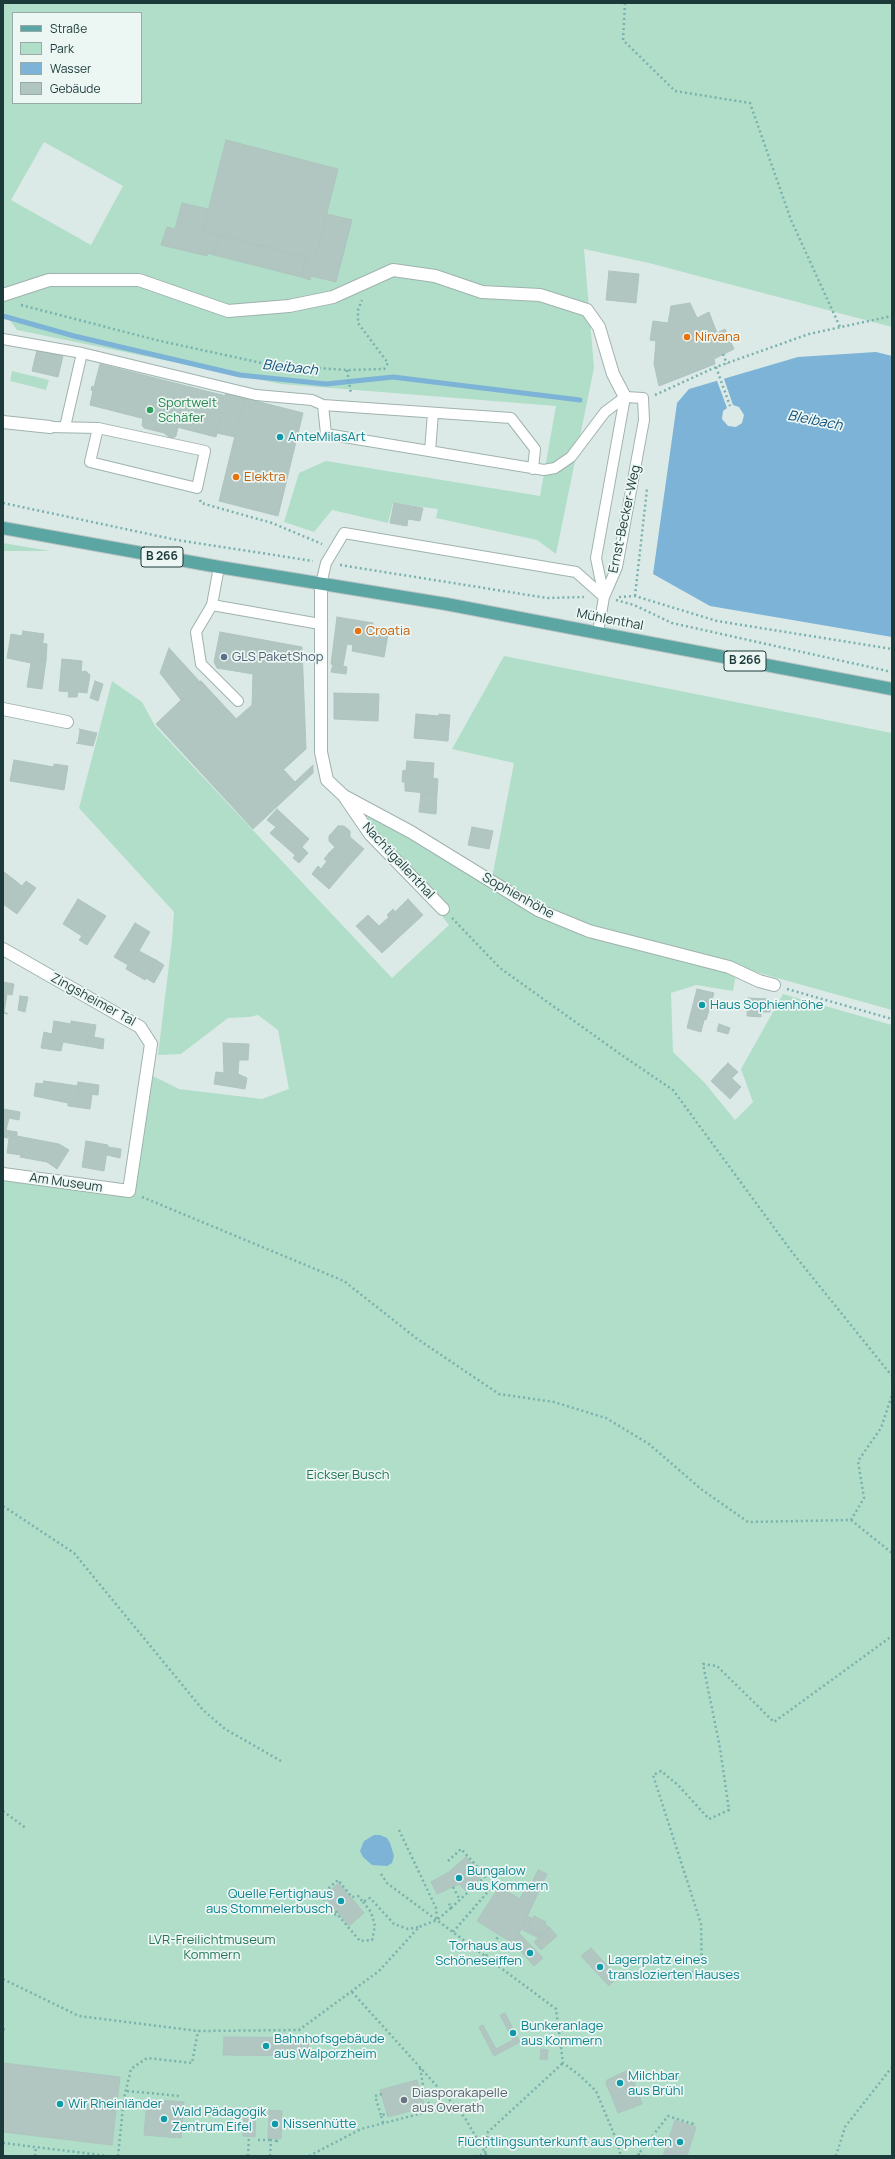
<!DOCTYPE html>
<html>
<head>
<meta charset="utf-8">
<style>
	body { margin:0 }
	#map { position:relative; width:895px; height:2159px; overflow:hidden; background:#dceae7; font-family:Manrope,sans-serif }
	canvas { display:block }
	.frame { position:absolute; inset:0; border:4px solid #1c3a39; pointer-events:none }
	.legend { position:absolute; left:12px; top:12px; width:130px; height:92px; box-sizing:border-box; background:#ecf7f4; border:1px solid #99aba9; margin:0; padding:5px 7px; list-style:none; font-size:12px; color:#1c3a39 }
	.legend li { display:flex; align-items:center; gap:8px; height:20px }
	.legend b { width:20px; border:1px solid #99aba9 }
</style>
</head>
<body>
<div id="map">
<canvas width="895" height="2159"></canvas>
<div class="frame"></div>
<ul class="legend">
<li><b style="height:5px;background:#5ba5a3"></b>Straße</li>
<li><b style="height:11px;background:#b1dec8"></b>Park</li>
<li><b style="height:11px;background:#7cb3d7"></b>Wasser</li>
<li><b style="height:11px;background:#b1c5c1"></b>Gebäude</li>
</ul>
</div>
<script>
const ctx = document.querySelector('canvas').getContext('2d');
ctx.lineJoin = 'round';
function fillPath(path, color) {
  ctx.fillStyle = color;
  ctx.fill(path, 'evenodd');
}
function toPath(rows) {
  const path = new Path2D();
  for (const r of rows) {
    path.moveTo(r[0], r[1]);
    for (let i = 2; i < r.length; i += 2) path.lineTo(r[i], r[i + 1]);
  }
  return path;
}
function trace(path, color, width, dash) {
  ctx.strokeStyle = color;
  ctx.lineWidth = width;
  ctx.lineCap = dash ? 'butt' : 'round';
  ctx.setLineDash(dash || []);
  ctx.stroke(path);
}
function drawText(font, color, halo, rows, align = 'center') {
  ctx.font = font + ' Manrope,sans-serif';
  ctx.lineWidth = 3.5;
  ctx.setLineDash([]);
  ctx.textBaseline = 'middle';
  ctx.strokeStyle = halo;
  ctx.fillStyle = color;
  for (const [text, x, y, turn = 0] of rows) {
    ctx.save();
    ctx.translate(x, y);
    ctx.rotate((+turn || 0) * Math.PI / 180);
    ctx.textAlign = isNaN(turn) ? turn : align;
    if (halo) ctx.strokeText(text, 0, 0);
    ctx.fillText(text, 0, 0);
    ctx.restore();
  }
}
const green = toPath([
	[3,3,892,3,892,327,649,263,584,249,594,368,556,554,537,540,436,518,438,509,393,503,388,523,332,510,314,532,284,522,299,473,326,461,540,496,556,406,281,384,17,330,3,311],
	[13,13,141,13,141,103,13,103],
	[44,142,123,186,91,245,11,200],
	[12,371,49,380,46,390,10,381],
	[3,543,50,551,3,551],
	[504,656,892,733,892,1010,591,926,543,910,492,878,514,763,452,749],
	[112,681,142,702,155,726,392,978,449,925,366,819,372,814,513,902,736,974,733,991,696,985,671,993,673,1052,704,1082,735,1120,753,1102,741,1069,783,994,892,1025,892,2156,3,2156,3,1180,126,1195,134,1189,153,1076,179,1089,262,1099,289,1089,278,1030,258,1015,249,1017,228,1018,181,1054,158,1055,172,940,174,912,79,808]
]);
const water = toPath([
	[876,352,892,356,892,637,710,606,653,574,677,403,689,389,798,357],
	[374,1835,380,1835,387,1838,390,1843,394,1856,392,1863,387,1866,372,1865,363,1857,360,1851,364,1841]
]);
const pier = toPath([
	[723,376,733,405,739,407,744,415,742,423,736,427,728,426,722,419,723,411,727,408,716,378]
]);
const stream = toPath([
	[3,316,74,336,240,375,326,384,393,377,580,400]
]);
const building = toPath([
	[226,140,338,169,315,260,203,231,226,140],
	[182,203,208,209,203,231,220,235,214,255,208,253,207,256,161,245,167,227,175,229,182,203],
	[327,214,352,220,336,282,311,276,310,280,301,277,306,257,315,260,327,214],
	[220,235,306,257,301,277,214,255,220,235],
	[609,271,639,274,636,303,606,300,609,271],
	[690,303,697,318,709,312,717,333,725,329,734,349,714,359,715,364,659,386,654,364,656,341,650,340,653,321,668,323,671,306,690,303],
	[37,350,63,356,58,377,32,371,37,350],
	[100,364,226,396,216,437,90,405,93,391,91,390,92,386,94,387,100,364],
	[226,391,245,395,235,437,217,433,226,391],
	[245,395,249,396,248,399,303,413,278,516,219,501,245,395],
	[143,418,178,427,176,436,173,438,169,437,164,433,144,428,142,425,143,418],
	[394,503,423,508,420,521,408,519,407,526,390,523,394,503],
	[337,617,373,623,373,626,389,629,384,657,352,651,353,645,347,644,343,666,331,664,337,617],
	[23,631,44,634,40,660,46,661,42,689,27,687,31,663,7,658,11,634,22,636,23,631],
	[220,632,302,647,306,749,283,770,236,719,252,705,253,674,217,668,214,662,220,632],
	[42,643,47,644,46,661,40,660,42,643],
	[169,648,200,682,181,700,160,673,169,648],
	[62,659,82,661,81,672,86,671,90,675,87,693,78,692,77,697,68,697,69,692,59,691,62,659],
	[333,664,347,667,346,674,331,672,333,664],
	[95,681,103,684,98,701,90,698,95,681],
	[201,681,295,782,313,765,313,773,253,829,156,724,201,681],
	[334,693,379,694,378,721,334,719,334,693],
	[416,714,439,716,439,714,450,715,448,741,414,738,416,714],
	[79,729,97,733,93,746,76,743,78,743,80,730,79,729],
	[14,760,54,767,54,764,68,766,64,790,10,781,14,760],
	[407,761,434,763,433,778,438,779,437,794,405,791,405,782,402,782,403,770,406,771,407,761],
	[421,793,437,794,436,814,419,812,421,793],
	[277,809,309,839,295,855,270,833,276,827,267,820,277,809],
	[338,826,344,826,350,831,350,837,364,849,347,868,329,853,335,847,329,841,329,836,338,826],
	[472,827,493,831,489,849,468,845,472,827],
	[302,847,308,853,299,863,293,858,302,847],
	[329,853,347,868,329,889,312,874,318,866,321,869,327,861,324,859,329,853],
	[3,871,22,886,26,881,36,888,17,914,3,904,3,871],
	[78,899,106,916,87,945,79,940,82,936,63,924,78,899],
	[408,899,423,915,382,953,356,926,368,915,379,926,389,917,387,915,393,909,395,912,408,899],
	[135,923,150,932,147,937,132,928,135,923],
	[132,928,147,937,139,951,156,960,145,980,126,969,128,965,114,957,132,928],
	[156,960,164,965,154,983,146,978,156,960],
	[3,982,14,984,12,995,7,994,4,1012,8,1014,3,1013,3,982],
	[697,989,714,993,706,1020,690,1016,697,989],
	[20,996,28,997,25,1012,18,1010,20,996],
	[748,998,770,999,770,1012,761,1012,761,1017,747,1016,748,998],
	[690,1016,704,1020,701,1032,687,1028,690,1016],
	[54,1021,71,1024,71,1021,96,1025,94,1037,88,1036,86,1046,63,1042,61,1051,41,1048,44,1032,52,1034,54,1021],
	[719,1024,730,1028,728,1034,717,1031,719,1024],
	[88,1036,104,1039,103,1049,86,1046,88,1036],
	[223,1043,249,1044,248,1060,239,1060,238,1074,247,1078,245,1089,214,1084,216,1072,224,1073,223,1043],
	[728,1063,738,1072,732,1078,722,1069,728,1063],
	[722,1069,741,1087,730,1099,711,1081,722,1069],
	[44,1081,78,1086,77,1093,92,1095,90,1109,68,1106,68,1103,34,1096,36,1083,43,1084,44,1081],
	[78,1082,99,1085,98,1095,77,1093,78,1082],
	[3,1109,20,1112,19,1120,3,1117,3,1109],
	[3,1117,9,1118,6,1130,10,1131,8,1138,3,1137,3,1117],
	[10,1131,17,1132,17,1136,59,1144,69,1150,57,1169,47,1162,20,1157,21,1155,7,1153,10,1131],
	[86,1141,108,1145,104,1171,82,1167,86,1141],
	[108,1147,121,1149,120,1158,107,1155,108,1147],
	[466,1857,483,1875,466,1891,459,1884,437,1894,431,1882,449,1872,466,1857],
	[538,1870,547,1874,514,1944,477,1921,499,1887,520,1899,528,1883,531,1885,538,1870],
	[339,1883,364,1913,349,1926,324,1896,339,1883],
	[527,1916,533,1919,528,1929,540,1935,541,1933,543,1934,539,1938,521,1929,527,1916],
	[534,1916,546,1922,545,1924,550,1928,543,1934,541,1933,540,1935,528,1929,534,1916],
	[550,1928,557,1936,541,1950,534,1942,550,1928],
	[519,1933,543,1958,534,1966,514,1944,519,1933],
	[591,1948,618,1977,609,1986,581,1956,591,1948],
	[505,2013,520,2042,494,2056,479,2027,483,2025,496,2049,513,2040,500,2015,505,2013],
	[224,2037,308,2038,309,2056,223,2055,224,2037],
	[541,2049,548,2050,547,2060,540,2059,541,2049],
	[3,2063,120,2077,112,2145,3,2132,3,2063],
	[628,2070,636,2087,612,2097,606,2084,607,2080,628,2070],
	[417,2080,425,2107,388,2117,380,2090,417,2080],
	[636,2087,642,2104,618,2113,612,2097,636,2087],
	[147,2099,184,2102,181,2138,144,2135,147,2099],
	[244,2108,256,2108,255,2137,243,2136,244,2108],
	[269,2110,282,2111,281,2139,268,2138,269,2110],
	[675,2120,696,2127,687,2156,663,2156,675,2120]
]);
const path = toPath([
	[625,3,623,40,675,91,750,103,791,220,840,327],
	[21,305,156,340,271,365,347,370,384,369,388,363,358,323,358,310,362,300],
	[723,354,727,364],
	[716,367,730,406],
	[347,370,351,394],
	[655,395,716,367,809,334,892,316],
	[200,500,201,503,272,523,322,544],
	[3,503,177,540,313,561],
	[340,565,547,598,584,597],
	[635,596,647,489],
	[619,597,635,596,717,621,892,649],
	[616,600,634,605,672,623,892,672],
	[452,918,500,968,623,1056,673,1090,792,1252,892,1376],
	[787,989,892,1019],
	[142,1197,344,1281,416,1338,499,1394,554,1402,606,1418,649,1444,701,1489,748,1522,851,1520,864,1498,858,1461,881,1428,892,1395],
	[3,1506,74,1553,203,1710,225,1729,281,1761],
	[851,1520,892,1553],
	[3,1811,27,1829],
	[399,1830,436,1908,437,1919],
	[448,1861,461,1849,486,1876,479,1882],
	[381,1874,387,1883,556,2009,563,2063,578,2074,596,2091,616,2139,621,2156],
	[453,1887,460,1900],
	[363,1902,371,1912,375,1926,372,1940,360,1941,337,1914,334,1915,325,1904,323,1893,338,1880,352,1897,358,1896,363,1902,370,1898,394,1924,408,1929,419,1927],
	[451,1908,479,1882,478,1880],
	[336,1911,337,1914],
	[453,1932,498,1880],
	[486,1956,499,1935],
	[686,1971,702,1974,701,1924,653,1775,661,1771,678,1785,709,1819,729,1810,720,1748,703,1664,717,1666,774,1722,892,1636],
	[3,1979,79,2016,198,2031,299,2030,379,1971,419,1927,437,1920,451,1908,449,1903],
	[352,1992,454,2105,465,2118,487,2156],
	[3,2029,6,2030],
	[420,2068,423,2085,431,2110],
	[127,2091,180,2096],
	[381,2115,375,2096,382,2094],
	[383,2123,381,2115,388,2114],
	[258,2140,271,2140],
	[276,2141,280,2141],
	[3,2143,108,2156],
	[485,2153,488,2132,563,2063],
	[638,2154,644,2156],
	[35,2156,36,2147],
	[118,2156,124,2098,131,2069,147,2058,192,2063,198,2031],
	[245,2156,251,2156],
	[248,2156,249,2136],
	[270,2156,271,2140,276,2141,276,2138],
	[309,2156,361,2129,454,2105],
	[475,2156,485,2154,490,2156],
	[637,2156,668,2116,693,2124,693,2126],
	[836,2156,845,2127,892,2067]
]);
const service = toPath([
	[3,339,82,353,256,395,312,400,323,405,326,434,544,470,555,468,571,457,605,412,625,397],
	[323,405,511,418,535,449,533,469],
	[50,427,98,428,90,462,197,488,205,451,98,428],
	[65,427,82,353],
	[430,451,433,413],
	[321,584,326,563,344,533,576,572,604,597],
	[604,597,596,558,625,397],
	[212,605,219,567],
	[598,632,604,597,617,567,644,420,643,398,625,397],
	[238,701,201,664,196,632,212,605,320,624]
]);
const minor = toPath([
	[3,295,49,280,139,280,228,311,289,306,333,297,393,270,435,276,482,292,540,295,587,310,599,327,613,374,625,397],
	[3,422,50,427],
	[321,584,321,752,327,780,344,796,370,834,443,909],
	[3,709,67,722],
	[344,796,411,832,538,910,589,931,729,967,759,981,774,985],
	[3,949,140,1027,151,1044,129,1191,3,1174]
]);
const primary = toPath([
	[3,528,219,567,446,604,892,689]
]);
const markers = [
	[687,337,4,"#e8710a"],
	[150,410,4,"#2e9e5b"],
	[280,437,4,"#0f9aa8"],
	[236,477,4,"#e8710a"],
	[358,631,4,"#e8710a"],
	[224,657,4,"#5c6f8a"],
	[702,1005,4,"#0f9aa8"],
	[459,1878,4,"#0f9aa8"],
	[341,1901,4,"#0f9aa8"],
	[530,1953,4,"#0f9aa8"],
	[600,1967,4,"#0f9aa8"],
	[513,2033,4,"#0f9aa8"],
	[266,2046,4,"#0f9aa8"],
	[620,2083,4,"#0f9aa8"],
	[404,2100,4,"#6b7280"],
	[60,2104,4,"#0f9aa8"],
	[164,2119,4,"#0f9aa8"],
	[275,2124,4,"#0f9aa8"],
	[680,2142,4,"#0f9aa8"]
];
const shields = [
	[162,557,42],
	[745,661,42]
];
const shieldNames = [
	["B 266",162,557],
	["B 266",745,661]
];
const foodNames = [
	["Nirvana",695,337],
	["Elektra",244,477],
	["Croatia",366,631]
];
const leisureNames = [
	["Sportwelt",158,403],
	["Schäfer",158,418]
];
const cultureNames = [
	["AnteMilasArt",288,437],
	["Haus Sophienhöhe",710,1005],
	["Bungalow",467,1871],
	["aus Kommern",467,1886],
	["Quelle Fertighaus",333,1894,"right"],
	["aus Stommelerbusch",333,1909,"right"],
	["Torhaus aus",522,1946,"right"],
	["Schöneseiffen",522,1961,"right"],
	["Lagerplatz eines",608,1960],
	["translozierten Hauses",608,1975],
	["Bunkeranlage",521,2026],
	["aus Kommern",521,2041],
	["Bahnhofsgebäude",274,2039],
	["aus Walporzheim",274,2054],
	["Milchbar",628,2076],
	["aus Brühl",628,2091],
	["Wir Rheinländer",68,2104],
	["Wald Pädagogik",172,2112],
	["Zentrum Eifel",172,2127],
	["Nissenhütte",283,2124],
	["Flüchtlingsunterkunft aus Opherten",672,2142,"right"]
];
const streetNames = [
	["Ernst-Becker-Weg",625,519,-78],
	["Mühlenthal",610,620,11],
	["Nachtigallenthal",398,861,47],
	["Sophienhöhe",518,896,29],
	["Zingsheimer Tal",93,1000,29],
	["Am Museum",66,1183,8]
];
const serviceNames = [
	["GLS PaketShop",232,657]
];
const parkNames = [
	["Eickser Busch",348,1475],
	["LVR-Freilichtmuseum",212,1940],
	["Kommern",212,1955]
];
const worshipNames = [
	["Diasporakapelle",412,2093],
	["aus Overath",412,2108]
];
const waterNames = [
	["Bleibach",290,368,6],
	["Bleibach",815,421,11]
];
fillPath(green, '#b1dec8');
fillPath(water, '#7cb3d7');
fillPath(pier, '#dceae7');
trace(stream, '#7cb3d7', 5);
fillPath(building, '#b1c5c1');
trace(building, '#aec4c0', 1);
trace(service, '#9fb2af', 12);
trace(minor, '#9fb2af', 14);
trace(primary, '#bbc4c4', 14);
trace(path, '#78b1ad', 2.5, [2, 3]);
trace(service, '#fff', 10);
trace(minor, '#fff', 12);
trace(primary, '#5ba5a3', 12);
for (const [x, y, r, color] of markers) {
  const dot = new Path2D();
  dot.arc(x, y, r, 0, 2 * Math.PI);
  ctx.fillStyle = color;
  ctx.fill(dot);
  trace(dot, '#ecf7f4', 1.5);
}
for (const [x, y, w] of shields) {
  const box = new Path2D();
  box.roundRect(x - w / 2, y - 10, w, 20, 3);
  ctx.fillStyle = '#ecf7f4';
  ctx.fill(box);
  trace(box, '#1c3a39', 1);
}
drawText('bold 12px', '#1c3a39', null, shieldNames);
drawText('13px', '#c56008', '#ecf7f4', foodNames, 'left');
drawText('13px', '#27864d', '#ecf7f4', leisureNames, 'left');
drawText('13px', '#0d838f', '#ecf7f4', cultureNames, 'left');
drawText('13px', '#1c3a39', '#ecf7f4', streetNames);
drawText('13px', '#4e5e75', '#ecf7f4', serviceNames, 'left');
drawText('13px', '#237556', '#ecf7f4', parkNames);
drawText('13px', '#5b616d', '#ecf7f4', worshipNames, 'left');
drawText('italic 14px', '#11517c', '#ecf7f4', waterNames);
</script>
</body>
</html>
